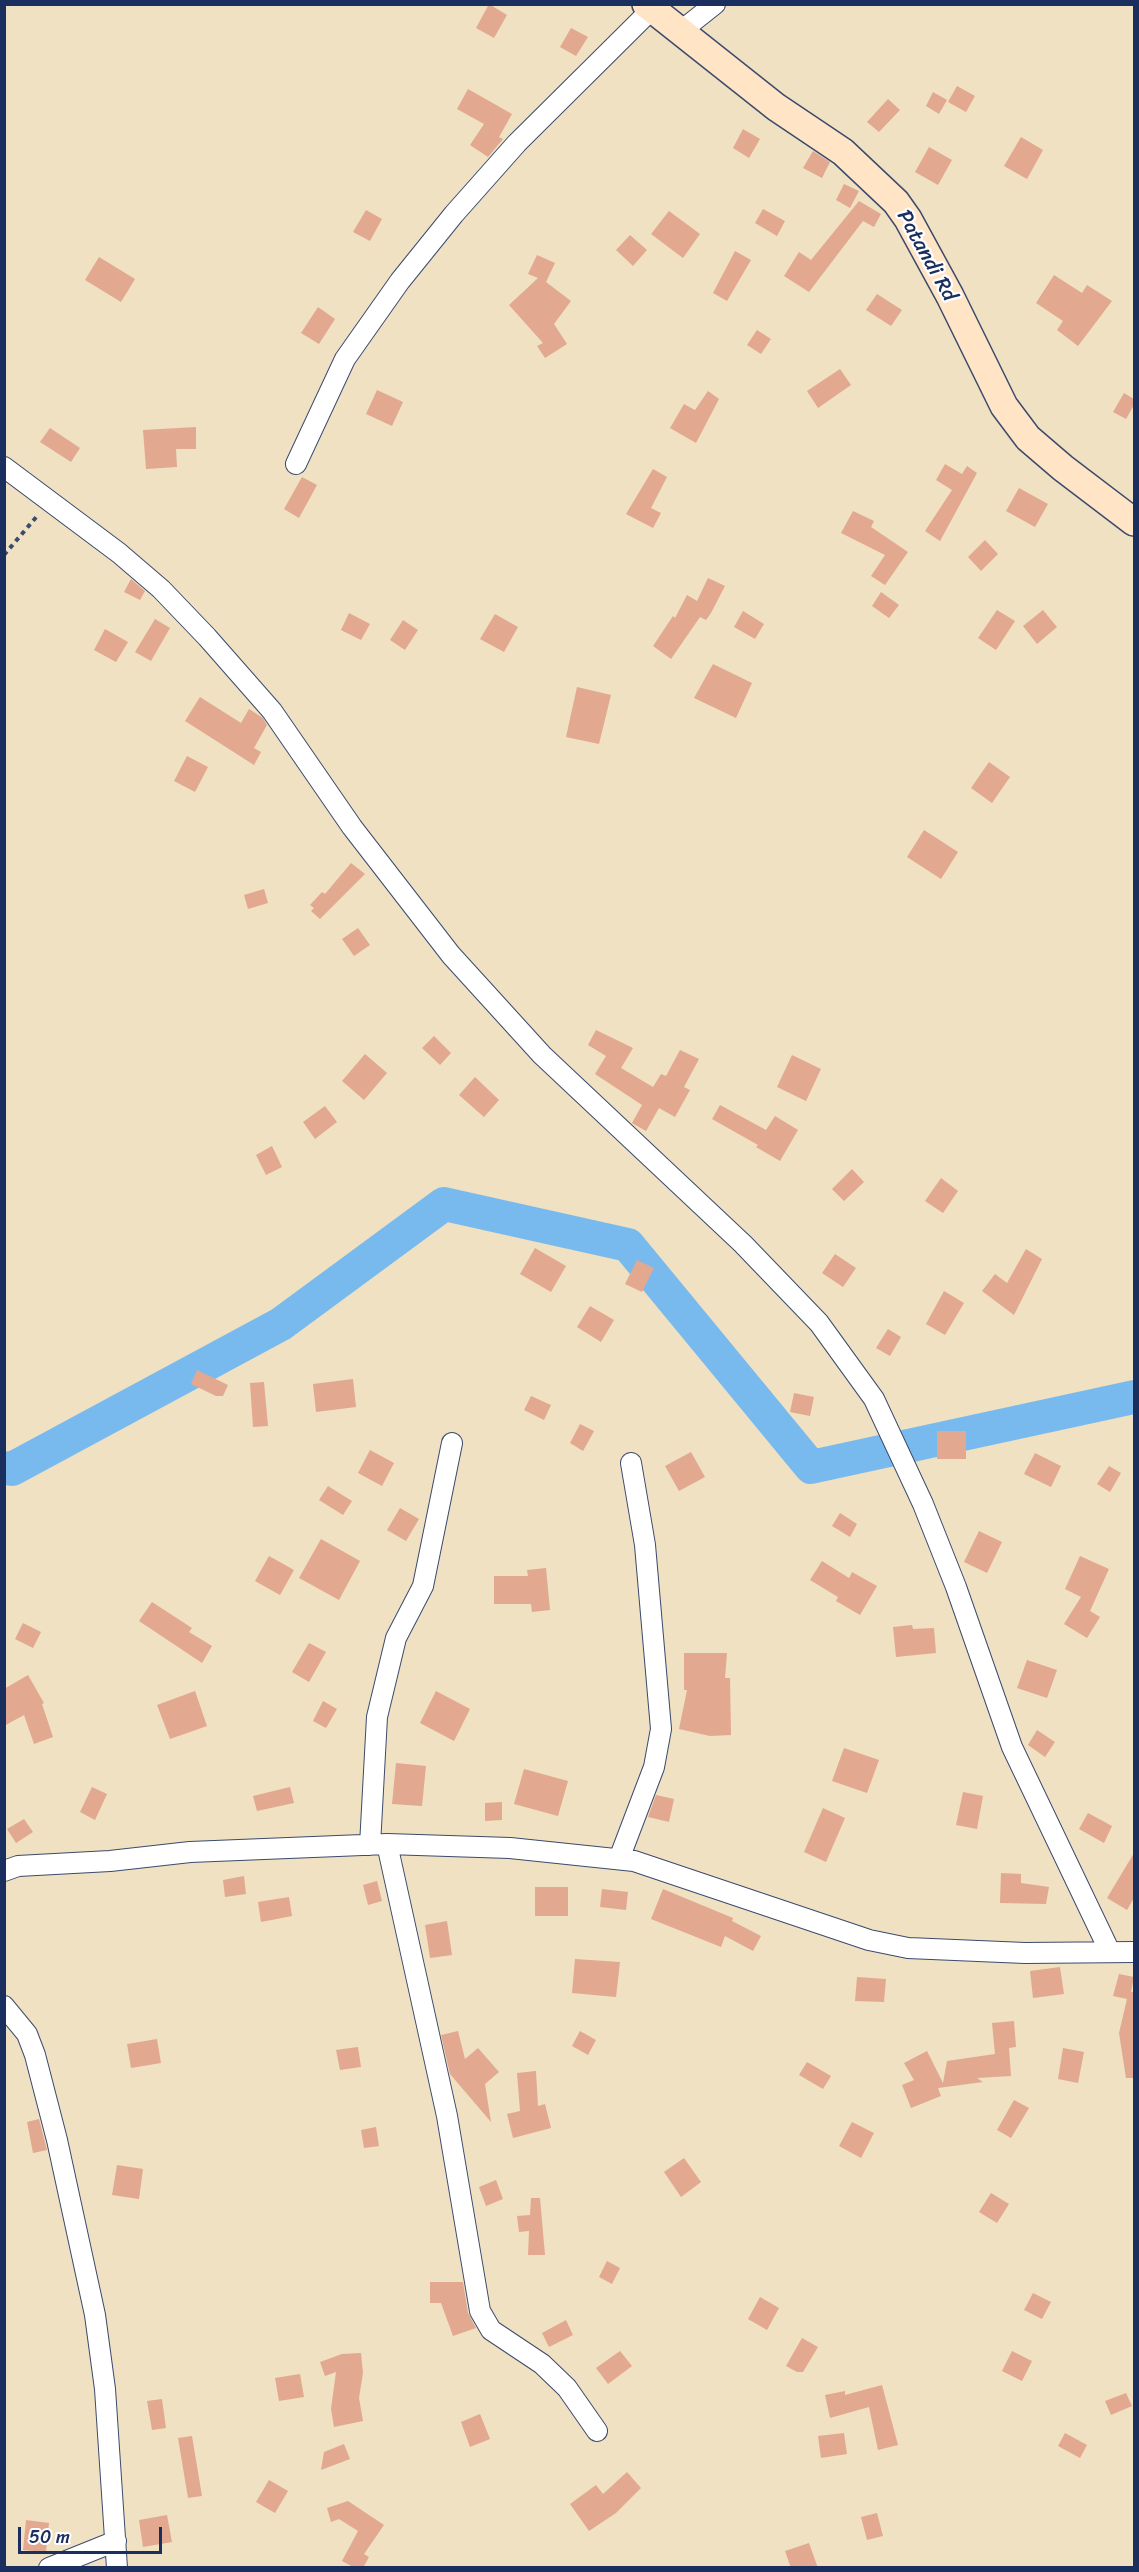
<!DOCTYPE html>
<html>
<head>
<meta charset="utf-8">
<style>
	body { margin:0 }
	#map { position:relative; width:1139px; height:2572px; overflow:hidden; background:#efe1c2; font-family:Sriracha,sans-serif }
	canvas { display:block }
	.frame { position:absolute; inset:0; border:6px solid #1b2f5e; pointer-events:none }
	.scale { position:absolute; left:18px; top:2527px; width:144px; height:27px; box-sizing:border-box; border:3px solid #1b2f5e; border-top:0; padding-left:8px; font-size:18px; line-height:21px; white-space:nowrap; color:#1b2f5e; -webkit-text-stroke:4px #fff; paint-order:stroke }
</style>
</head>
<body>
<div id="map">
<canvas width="1139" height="2572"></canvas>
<div class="frame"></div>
<div class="scale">50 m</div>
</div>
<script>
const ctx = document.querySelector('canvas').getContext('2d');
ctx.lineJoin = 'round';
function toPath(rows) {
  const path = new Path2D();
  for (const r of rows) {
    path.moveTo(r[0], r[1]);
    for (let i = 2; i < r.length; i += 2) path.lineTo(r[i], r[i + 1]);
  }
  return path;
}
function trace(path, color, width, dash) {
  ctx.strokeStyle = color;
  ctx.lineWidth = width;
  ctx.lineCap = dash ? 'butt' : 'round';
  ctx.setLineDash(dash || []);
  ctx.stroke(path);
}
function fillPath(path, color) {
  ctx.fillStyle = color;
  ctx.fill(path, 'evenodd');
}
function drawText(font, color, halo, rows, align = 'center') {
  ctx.font = font + ' Sriracha,sans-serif';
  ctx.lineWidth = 4.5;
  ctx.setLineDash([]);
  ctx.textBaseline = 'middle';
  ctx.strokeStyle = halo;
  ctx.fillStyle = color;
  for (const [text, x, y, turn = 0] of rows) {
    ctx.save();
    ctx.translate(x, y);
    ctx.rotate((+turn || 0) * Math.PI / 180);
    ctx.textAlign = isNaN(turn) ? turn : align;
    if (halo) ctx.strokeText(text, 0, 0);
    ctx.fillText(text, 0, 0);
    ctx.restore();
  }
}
const river = toPath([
	[4,1468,12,1469,281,1324,444,1204,628,1245,811,1467,1134,1397]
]);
const building = toPath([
	[489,4,507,15,494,38,476,28],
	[571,28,588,37,576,56,560,47],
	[957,86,975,96,966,112,948,102],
	[468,89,512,114,499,137,503,139,488,157,470,145,484,124,457,109],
	[933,92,947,100,939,114,926,106],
	[888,99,900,110,879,132,867,122],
	[743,129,760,139,749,158,733,148],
	[1021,137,1043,150,1027,179,1004,166],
	[929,147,952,160,938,185,915,172],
	[813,151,830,162,822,178,803,168],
	[844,184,859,191,850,208,836,200],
	[859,201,881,214,874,227,863,221,809,292,784,276,799,252,811,260],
	[763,209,785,221,777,236,755,223],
	[366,210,382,219,370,241,353,232],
	[669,211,700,234,683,258,651,234],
	[630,235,647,250,633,266,616,250],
	[735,251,751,260,727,301,713,293],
	[537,255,555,263,546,282,571,301,554,324,567,344,545,358,537,346,543,343,509,305,538,278,528,274],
	[99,257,135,279,121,302,85,280],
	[1054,275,1082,293,1087,285,1112,301,1078,346,1057,330,1063,321,1036,303],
	[877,294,902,310,891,326,866,310],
	[318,307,335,319,319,344,301,333],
	[757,330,771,339,761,354,747,345],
	[840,369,851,385,818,408,807,391],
	[377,390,403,402,392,426,366,414],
	[708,391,719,399,696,443,670,428,684,404,695,410],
	[1124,393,1134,399,1134,405,1126,419,1113,412],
	[196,427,196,449,176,449,177,467,146,469,143,430],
	[50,428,80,448,71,462,40,442],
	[945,464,962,474,967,466,977,473,940,541,925,531,952,490,936,480],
	[653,469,667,477,651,508,661,513,653,528,626,514],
	[302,477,317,485,299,518,284,509],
	[1019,488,1048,504,1035,527,1006,511],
	[853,511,874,521,871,527,908,552,885,585,871,576,885,555,841,533],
	[985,540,998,554,981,571,968,557],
	[708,578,725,586,711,613,706,620,700,617,671,659,653,646,673,616,675,618,687,595,697,601],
	[131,579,145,591,140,600,124,592],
	[881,592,899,605,889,618,872,606],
	[997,610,1015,621,996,650,978,638],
	[1043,610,1057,627,1037,644,1023,626],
	[743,611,764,624,755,639,734,627],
	[349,613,370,624,361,640,341,630],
	[495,614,518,627,504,652,480,639],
	[155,619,170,628,151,661,135,652],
	[403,620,418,630,405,650,390,640],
	[105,629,128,642,116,662,94,650],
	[713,664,752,683,736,718,694,698],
	[577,687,611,695,599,744,566,737],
	[200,697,241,723,249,709,263,718,267,725,254,748,261,752,254,765,185,721],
	[187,756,208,767,195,792,174,781],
	[989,762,1010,777,992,803,971,788],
	[924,830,958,852,941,879,907,857],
	[351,863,365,874,320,919,311,911,314,908,310,905,322,892,325,894],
	[264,889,268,903,248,909,244,895],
	[358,928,370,945,354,956,342,939],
	[596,1030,633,1048,621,1068,653,1087,661,1074,666,1076,680,1050,699,1059,684,1087,690,1090,675,1117,659,1108,646,1131,632,1123,642,1105,595,1074,606,1056,588,1045],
	[434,1036,451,1053,440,1065,422,1048],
	[365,1054,387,1073,364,1100,342,1081],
	[792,1055,821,1069,806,1101,777,1087],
	[475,1077,499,1100,484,1117,459,1095],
	[720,1105,766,1130,775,1116,798,1130,780,1161,756,1147,758,1145,712,1119],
	[325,1106,337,1122,315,1139,303,1122],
	[272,1146,282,1167,266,1175,256,1155],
	[852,1169,864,1182,844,1201,832,1189],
	[941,1178,958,1191,943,1213,925,1201],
	[535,1248,566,1266,551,1292,520,1274],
	[1026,1249,1042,1259,1014,1315,982,1291,995,1274,1007,1283],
	[835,1254,856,1268,843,1287,822,1273],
	[637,1260,654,1268,642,1292,625,1284],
	[944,1291,964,1303,945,1335,926,1324],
	[590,1306,614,1320,601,1342,577,1327],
	[888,1329,901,1337,890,1356,876,1348],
	[197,1370,228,1385,223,1396,216,1396,191,1384],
	[353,1379,356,1407,316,1412,313,1384],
	[264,1382,268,1426,253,1427,250,1383],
	[794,1393,814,1397,810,1416,790,1412],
	[531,1396,551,1405,544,1420,524,1410],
	[580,1424,594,1431,583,1451,570,1443],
	[937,1431,966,1431,966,1459,937,1459],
	[370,1450,394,1463,382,1486,358,1473],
	[691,1452,705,1477,679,1491,665,1466],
	[1035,1453,1061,1466,1051,1487,1024,1474],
	[1109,1466,1121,1473,1110,1492,1097,1484],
	[328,1486,352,1501,343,1515,319,1500],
	[400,1508,419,1519,406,1541,387,1530],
	[840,1513,857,1524,850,1537,832,1526],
	[979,1531,1002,1542,987,1573,964,1562],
	[321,1539,360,1561,339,1600,299,1578],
	[269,1556,294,1570,280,1595,255,1581],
	[1080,1556,1109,1569,1090,1611,1100,1617,1087,1638,1064,1624,1081,1597,1065,1589],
	[822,1561,849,1578,852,1572,877,1586,860,1615,836,1601,838,1597,810,1580],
	[546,1568,550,1610,532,1612,531,1604,494,1604,494,1576,528,1576,527,1570],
	[152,1602,192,1628,189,1632,212,1646,202,1663,139,1621],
	[23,1623,41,1632,33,1648,15,1639],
	[912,1625,913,1629,934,1628,936,1653,896,1657,893,1627],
	[309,1643,326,1652,309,1682,292,1672],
	[684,1653,727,1653,725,1678,730,1678,731,1735,710,1736,679,1729,687,1690,684,1690],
	[1027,1660,1057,1670,1047,1698,1017,1688],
	[28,1675,44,1703,42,1704,53,1737,34,1744,24,1715,4,1726,4,1689],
	[195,1691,207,1726,170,1739,157,1705],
	[436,1691,470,1709,454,1741,420,1723],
	[323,1701,337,1709,326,1728,313,1721],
	[1037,1730,1055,1742,1045,1757,1028,1745],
	[844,1748,879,1760,867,1793,832,1781],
	[396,1763,426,1766,422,1806,392,1804],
	[524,1769,568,1781,558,1816,514,1804],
	[92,1787,107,1794,95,1820,80,1812],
	[290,1787,294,1803,257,1811,253,1796],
	[963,1792,983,1796,977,1829,956,1825],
	[656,1795,674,1799,669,1822,648,1817],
	[502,1802,502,1820,485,1821,485,1803],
	[823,1808,845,1818,826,1862,804,1852],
	[1088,1813,1112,1826,1104,1843,1079,1829],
	[24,1819,33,1832,16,1843,7,1829],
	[1134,1853,1134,1898,1127,1910,1107,1898],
	[1001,1873,1021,1874,1021,1883,1049,1887,1046,1904,1000,1903],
	[244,1876,246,1894,225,1897,223,1880],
	[377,1881,382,1901,368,1905,363,1885],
	[535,1887,568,1887,568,1916,535,1916],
	[602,1889,628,1892,626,1910,600,1907],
	[663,1889,733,1918,732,1921,761,1936,753,1951,725,1936,721,1947,651,1919],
	[289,1897,292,1916,261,1922,258,1902],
	[447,1921,452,1955,430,1958,425,1925],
	[575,1959,620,1962,616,1997,572,1993],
	[1060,1967,1064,1994,1033,1998,1030,1971],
	[1119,1974,1134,1977,1131,1992,1134,1992,1134,2078,1126,2078,1119,2033,1127,1999,1113,1996],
	[857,1977,886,1979,884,2002,855,2001],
	[1014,2021,1016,2047,1009,2048,1011,2076,977,2078,983,2082,938,2088,941,2096,911,2108,902,2085,914,2080,904,2063,927,2051,943,2083,947,2061,995,2054,992,2023],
	[458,2031,465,2059,478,2048,499,2072,485,2084,491,2122,450,2074,441,2035],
	[580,2031,596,2040,588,2055,572,2046],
	[157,2039,161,2063,131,2068,127,2044],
	[358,2047,361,2067,340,2070,336,2050],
	[1063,2048,1084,2052,1078,2083,1058,2079],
	[807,2062,831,2076,823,2089,799,2075],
	[536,2071,538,2106,545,2104,551,2128,513,2138,507,2114,520,2111,517,2073],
	[1014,2100,1029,2108,1011,2138,997,2130],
	[39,2119,47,2150,33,2153,27,2122],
	[852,2122,874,2133,861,2158,839,2146],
	[376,2127,379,2146,364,2148,361,2130],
	[684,2158,701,2182,681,2197,664,2172],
	[117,2165,143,2169,139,2199,112,2195],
	[496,2180,503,2199,486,2206,479,2187],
	[991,2193,1009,2204,997,2223,979,2212],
	[531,2198,540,2198,545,2255,528,2255,529,2231,519,2232,517,2216,530,2215],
	[607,2261,620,2268,612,2284,599,2277],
	[430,2282,463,2282,468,2313,476,2328,453,2336,441,2303,430,2303],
	[1033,2293,1051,2302,1042,2319,1024,2310],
	[760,2297,779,2308,767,2330,748,2319],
	[566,2320,573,2335,549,2347,542,2333],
	[802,2338,818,2347,803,2372,797,2372,786,2366],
	[620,2351,632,2366,608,2384,596,2368],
	[1012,2351,1032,2361,1022,2381,1002,2371],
	[361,2353,363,2373,359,2398,363,2421,334,2427,331,2409,336,2372,325,2376,320,2362,342,2354],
	[300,2374,304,2397,279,2401,275,2378],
	[882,2385,898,2445,878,2450,869,2407,830,2418,825,2395,845,2391,845,2395],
	[1126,2393,1132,2406,1111,2415,1105,2401],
	[162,2399,166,2428,152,2430,147,2401],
	[480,2414,490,2439,470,2447,461,2422],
	[844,2433,847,2454,821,2458,818,2436],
	[1065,2433,1087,2445,1080,2458,1058,2446],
	[192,2436,202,2496,188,2498,178,2438],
	[344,2444,350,2459,321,2470,324,2452],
	[627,2472,641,2488,616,2513,589,2531,570,2504,596,2485,603,2494],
	[269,2480,288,2491,275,2513,256,2502],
	[348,2501,384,2525,364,2554,369,2557,363,2568,355,2568,342,2561,358,2531,339,2519,331,2522,327,2508],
	[877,2513,883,2536,867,2540,861,2517],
	[167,2515,172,2542,143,2547,139,2520],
	[26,2520,49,2523,46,2552,23,2550],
	[809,2543,818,2568,791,2568,785,2551]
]);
const path = toPath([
	[4,555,38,515]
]);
const street = toPath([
	[681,31,715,4],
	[296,464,345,359,400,281,454,214,517,143,652,9],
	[4,467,119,553,161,589,207,637,272,711,352,827,451,955,542,1055,743,1244,819,1323,874,1399,923,1504,956,1587,1012,1747,1110,1952],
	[387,1844,447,2116,480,2311,491,2330,542,2364,567,2388,597,2431],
	[370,1845,377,1717,396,1638,423,1586,452,1443],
	[619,1859,654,1767,661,1729,645,1545,631,1463],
	[4,1871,18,1866,110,1861,190,1852,387,1844,510,1848,634,1861,869,1940,908,1948,1025,1953,1134,1952],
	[4,2006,27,2034,35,2055,57,2140,95,2315,105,2389,117,2568],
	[49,2568,116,2541]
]);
const secondary = toPath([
	[646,4,776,107,843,152,896,202,908,219,950,296,1004,406,1028,438,1063,468,1134,522]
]);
const streetNames = [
	["Patandi Rd",926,256,61]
];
trace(river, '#79baee', 34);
fillPath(building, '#e2a890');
trace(street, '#3b4a6d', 22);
trace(secondary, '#3b4a6d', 30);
trace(path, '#3b4a6d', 4, [4.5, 4.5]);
trace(street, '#fff', 20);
trace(secondary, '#ffe4c6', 27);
drawText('21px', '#1b2f5e', '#fff', streetNames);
</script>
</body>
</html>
